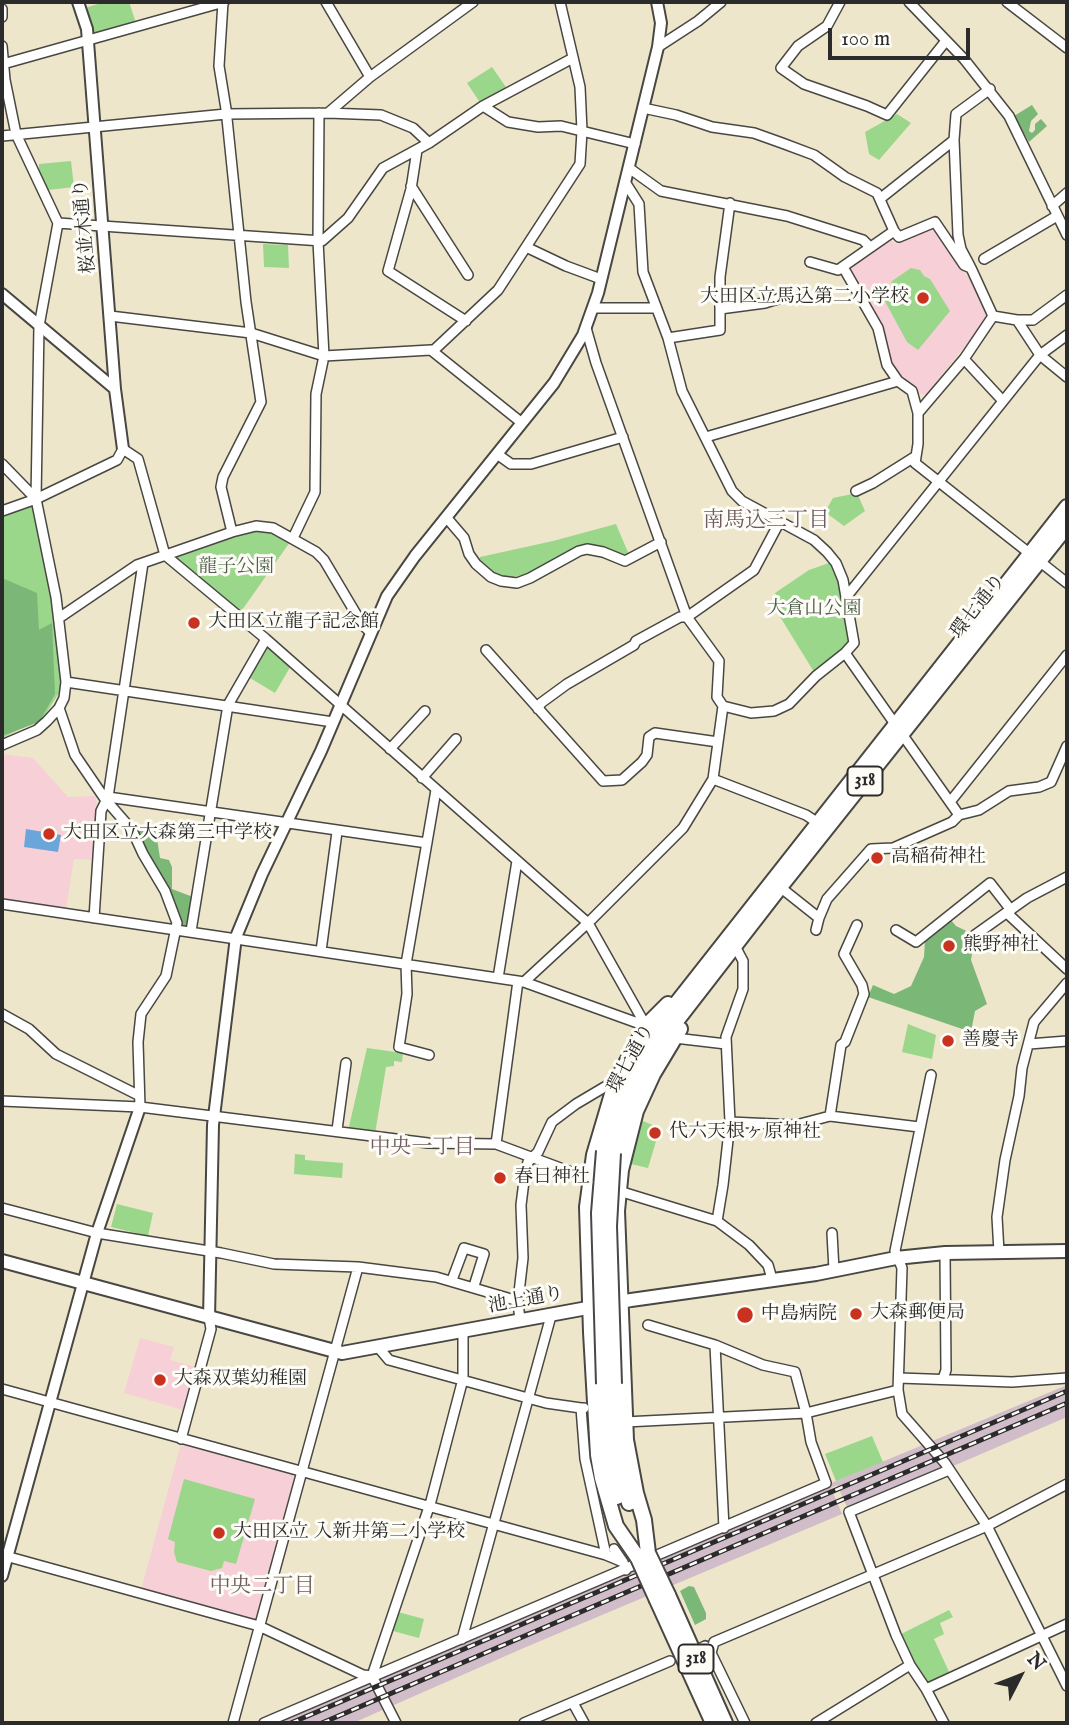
<!DOCTYPE html>
<html>
<head>
<meta charset="utf-8">
<style>
	body { margin:0 }
	#map { position:relative; width:1069px; height:1725px; overflow:hidden; background:#eee6ca; font-family:"IM FELL English",serif }
	canvas { display:block }
	.frame { position:absolute; inset:0; border:4px solid #2b2b2b; pointer-events:none }
	.north { position:absolute; left:985px; top:1641px; width:70px; height:70px; -webkit-text-stroke:5px #fdfcf7; paint-order:stroke; rotate:48deg; font-size:19px; font-weight:700; line-height:28px; text-align:center; color:#2b2b2b }
	.north::after { content:''; display:block; margin:auto; width:24px; height:32px; background:#2b2b2b; clip-path:polygon(50% 0,100% 100%,50% 72%,0 100%) }
	.scale { position:absolute; left:828px; top:28px; width:142px; height:32px; box-sizing:border-box; border:4px solid #2b2b2b; border-top:0; padding-left:9px; font-size:21px; line-height:24px; white-space:nowrap; color:#2b2b2b; -webkit-text-stroke:5px #fdfcf7; paint-order:stroke }
</style>
</head>
<body>
<div id="map">
<canvas width="1069" height="1725"></canvas>
<div class="frame"></div>
<div class="north">N</div>
<div class="scale">100 m</div>
</div>
<script>
const ctx = document.querySelector('canvas').getContext('2d');
ctx.lineJoin = 'round';
function fillPath(path, color) {
  ctx.fillStyle = color;
  ctx.fill(path, 'evenodd');
}
function toPath(rows) {
  const path = new Path2D();
  for (const r of rows) {
    path.moveTo(r[0], r[1]);
    for (let i = 2; i < r.length; i += 2) path.lineTo(r[i], r[i + 1]);
  }
  return path;
}
function trace(path, color, width, dash) {
  ctx.strokeStyle = color;
  ctx.lineWidth = width;
  ctx.lineCap = dash ? 'butt' : 'round';
  ctx.setLineDash(dash || []);
  ctx.stroke(path);
}
function drawText(font, color, halo, rows, align = 'center') {
  ctx.font = font + ' "IM FELL English","Noto Serif JP",serif';
  ctx.lineWidth = 6;
  ctx.setLineDash([]);
  ctx.textBaseline = 'middle';
  ctx.strokeStyle = halo;
  ctx.fillStyle = color;
  for (const [text, x, y, turn = 0] of rows) {
    ctx.save();
    ctx.translate(x, y);
    ctx.rotate((+turn || 0) * Math.PI / 180);
    ctx.textAlign = isNaN(turn) ? turn : align;
    if (halo) ctx.strokeText(text, 0, 0);
    ctx.fillText(text, 0, 0);
    ctx.restore();
  }
}
const built = toPath([
	[932,228,972,282,988,317,926,395,917,393,913,387,895,372,889,358,884,331,850,267,889,238,896,244],
	[2,754,33,758,68,797,95,796,98,809,93,860,74,859,66,909,2,898],
	[140,1338,174,1347,170,1360,196,1367,183,1410,124,1393],
	[185,1444,292,1472,295,1479,258,1620,255,1622,145,1591,142,1586,180,1447]
]);
const industrial = toPath([
	[1067,1385,1067,1417,849,1511,837,1485,831,1488,842,1514,526,1647,353,1723,271,1723,836,1481]
]);
const green = toPath([
	[104,2,129,2,136,23,97,35,93,32,85,8],
	[492,67,508,90,481,104,467,83],
	[897,114,911,123,879,160,869,154,865,132],
	[71,161,74,187,48,190,39,173,39,164],
	[263,244,288,245,289,268,264,267],
	[911,268,920,270,924,276,930,279,950,311,918,350,907,342,881,294,890,288,892,281],
	[857,493,865,511,844,526,825,512,833,498],
	[36,503,66,682,43,718,2,738,2,514],
	[616,524,630,557,579,548,528,574,507,578,491,572,479,561,480,557,553,541],
	[255,530,270,531,290,542,240,613,175,558],
	[829,563,840,579,852,643,814,672,774,607,781,602,775,593,809,570],
	[269,646,292,664,275,693,250,678],
	[908,1024,936,1035,932,1059,902,1052],
	[367,1048,403,1053,402,1062,394,1061,394,1066,386,1067,375,1134,348,1131],
	[638,1119,660,1128,648,1168,631,1164],
	[295,1154,305,1155,305,1160,343,1163,342,1178,294,1174],
	[117,1204,153,1213,148,1236,111,1227],
	[872,1436,883,1462,836,1481,825,1454],
	[184,1479,255,1499,236,1564,224,1561,222,1568,211,1571,177,1562,174,1552,175,1542,168,1539],
	[949,1610,953,1617,940,1623,944,1634,934,1639,950,1674,927,1684,912,1663,899,1635],
	[398,1612,424,1619,419,1638,393,1631]
]);
const forest = toPath([
	[1032,105,1038,114,1031,121,1029,131,1032,133,1035,130,1035,124,1041,119,1047,126,1029,142,1014,116],
	[2,578,37,593,39,630,52,623,55,694,39,722,2,736],
	[133,825,155,826,160,858,169,860,172,867,172,889,193,897,189,928,182,927,163,878],
	[950,919,956,926,975,935,971,960,987,1004,975,1011,971,1032,868,997,873,985,894,994,911,986,924,957,925,940],
	[689,1586,694,1587,706,1613,706,1619,695,1625,680,1591]
]);
const water = toPath([
	[26,829,61,835,58,852,24,847]
]);
const minor = toPath([
	[223,2,219,66,226,109,246,302,261,402,223,477,221,487,232,532],
	[326,2,370,77],
	[840,2,827,26,798,46,781,68,804,84,867,106,887,115,945,42],
	[909,2,964,59,1009,116,1067,235],
	[1007,2,1067,48],
	[2,9,2,17],
	[2,46,5,80,16,134,58,223,39,326,36,499,56,597,66,682,64,698,59,708,47,721,37,730,2,745],
	[658,47,698,21,721,2],
	[3,64,224,2],
	[483,106,508,122,538,127,561,126,635,144],
	[643,108,676,115,712,127,754,133,782,143,814,155,845,177,877,193,894,231,838,270,810,262],
	[328,113,381,115,413,128,429,143],
	[2,136,226,114,328,113,370,77,473,2],
	[417,150,411,189,388,271,466,321],
	[629,168,661,191,787,216,863,240,870,247],
	[625,182,639,204,643,272,668,338,682,391,732,491,742,501,814,540,827,552,836,563,843,580,854,643,845,653,959,815],
	[411,186,468,275],
	[881,198,954,140],
	[1052,206,1067,193],
	[58,223,322,241,348,218,383,168,429,143,483,106,573,58],
	[894,231,899,237,935,222,964,265,971,268,993,316,964,359,918,413],
	[526,247,566,266,601,279],
	[984,259,1057,216],
	[970,266,961,249,958,235,954,140,956,114,990,89],
	[843,267,878,328,887,365,898,381,912,391,918,413,918,444,915,463,1067,583],
	[593,308,656,308],
	[720,309,765,303,778,299,789,292],
	[110,316,251,333,324,356,431,350,522,423],
	[993,316,1017,320,1033,320,1067,295],
	[1017,320,1040,355,1067,377],
	[668,338,720,330,720,277,730,203],
	[433,351,498,290,580,164,582,131,580,87,560,2],
	[964,359,1002,400],
	[706,437,898,381],
	[497,454,511,464,531,464,623,437],
	[2,464,36,499],
	[856,491,873,483,916,456],
	[2,511,36,499,117,460,123,449,138,459,165,555,266,639,588,923,646,1026,524,982,2,904],
	[446,517,464,538,469,554,476,564,491,577,501,581,517,583,530,578,579,551,587,549,603,552,625,561,661,542],
	[293,538,315,492,316,394,324,356,318,241,319,113],
	[847,596,1040,355,1067,335],
	[59,618,137,565,232,532,256,526,273,528,316,552,324,560,362,624,370,632],
	[486,650,603,781,622,780,642,762,647,755,649,737,655,733,718,742],
	[66,682,333,722],
	[723,706,751,713,774,711,789,704,816,676,845,653],
	[59,708,75,755,105,799,132,830,143,854,165,891,177,923,166,976,141,1014,138,1042,140,1107],
	[538,709,541,703,567,684,634,645,636,641,680,617,687,617,754,570,779,523],
	[390,749,425,711],
	[422,778,456,739],
	[713,779,806,815,818,823],
	[108,797,427,843],
	[950,802,1067,655],
	[780,887,819,918,827,899,871,849,893,848,952,822,959,815,979,810,1009,791,1039,787,1051,782,1067,746],
	[1007,913,1067,969],
	[94,918,101,811,108,797,143,563],
	[816,930,819,918],
	[896,930,916,942,990,883,1011,910],
	[191,931,228,705,266,639],
	[975,935,1027,898,1067,877],
	[321,951,337,832],
	[498,978,517,861],
	[524,982,591,920,683,828,713,779,723,706,717,697,719,661,687,617,596,363,586,328],
	[2,1014,29,1029,56,1054,138,1095],
	[675,1038,726,1044],
	[1029,1044,1067,1041],
	[429,1055,399,1047,407,994,406,964,436,790],
	[931,1075,895,1251,902,1268,898,1390,902,1414,945,1463,987,1526,1067,1686],
	[2,1101,140,1107,428,1143,496,1144,590,1179],
	[830,1116,841,1045,845,1042,864,994,862,985,844,954,857,925],
	[730,1122,796,1125,830,1116,919,1127],
	[337,1130,346,1063],
	[496,1144,518,981],
	[619,1191,717,1221,749,1245,768,1265,772,1279],
	[2,1208,97,1233,221,1253,274,1264,358,1267,436,1277,518,1301],
	[717,1221,723,1185,730,1122,726,1037,743,989,743,961,735,946],
	[832,1233,834,1270],
	[999,1252,997,1217,1005,1160,1019,1096,1022,1068,1034,1022,1067,983],
	[452,1280,464,1248,484,1254,474,1286],
	[520,1321,518,1301,523,1258,521,1205,525,1173,528,1162,538,1152,552,1122,576,1104,608,1085,615,1084],
	[648,1325,715,1345,724,1528],
	[378,1347,389,1360,546,1403,581,1408],
	[899,1378,1012,1382,1067,1378],
	[943,1379,946,1370,945,1253],
	[2,1389,606,1555],
	[584,1408,581,1408,585,1459,606,1555,623,1562,626,1570],
	[625,1422,806,1413,898,1390],
	[181,1439,211,1329,209,1318],
	[614,1549,623,1562],
	[2,1555,259,1626,363,1675,372,1676],
	[462,1639,551,1316],
	[701,1648,705,1646,711,1653,745,1723],
	[711,1653,714,1642,987,1526,1067,1484],
	[926,1689,1067,1624],
	[573,1703,584,1723],
	[233,1723,358,1267],
	[264,1723,826,1483,811,1442,806,1413,795,1372,763,1365,715,1345],
	[396,1723,372,1676,431,1501,463,1379,463,1332],
	[524,1723,670,1661],
	[816,1723,910,1665],
	[944,1723,926,1689,910,1665,896,1635,849,1512,949,1470]
]);
const tertiary = toPath([
	[78,2,87,29,115,389,123,449],
	[2,294,115,389],
	[209,1318,213,1125,236,937,262,874,321,751,387,596,415,556,554,383,583,335,598,293,658,47,661,23,657,2],
	[2,1576,97,1233,140,1107]
]);
const secondary = toPath([
	[2,1261,342,1353,631,1300,816,1274,896,1258,945,1253,1067,1251]
]);
const primary = toPath([
	[604,1151,612,1120,627,1082,661,1023,1067,507],
	[613,1153,632,1096,649,1061,664,1037,784,882,1067,526],
	[604,1384,608,1454,617,1497],
	[614,1384,618,1453,629,1503],
	[648,1553,644,1520,636,1493,626,1440,617,1211,621,1170,636,1111,653,1074,680,1029],
	[638,1558,616,1526,602,1478,598,1455,591,1332,587,1207,594,1155,615,1084,646,1026,668,1004],
	[668,1595,725,1723],
	[657,1600,713,1723]
]);
const rail = toPath([
	[291,1723,1067,1391],
	[322,1723,1067,1403]
]);
const primaryBridge = toPath([
	[613,1153,609,1226,614,1384],
	[604,1384,599,1213,604,1151],
	[648,1553,668,1595],
	[638,1558,657,1600]
]);
const markers = [
	[923,298,7,"#c8321e"],
	[194,623,7,"#c8321e"],
	[49,834,7,"#c8321e"],
	[877,858,7,"#c8321e"],
	[949,946,7,"#c8321e"],
	[948,1041,7,"#c8321e"],
	[655,1133,7,"#c8321e"],
	[500,1178,7,"#c8321e"],
	[856,1314,7,"#c8321e"],
	[745,1315,9,"#c8321e"],
	[160,1380,7,"#c8321e"],
	[219,1533,7,"#c8321e"]
];
const shields = [
	[865,781,35],
	[696,1659,35]
];
const shieldNames = [
	["318",865,781],
	["318",696,1659]
];
const streetNames = [
	["桜並木通り",86,226,-95],
	["環七通り",979,607,-52],
	["環七通り",632,1059,-61],
	["池上通り",526,1301,-10]
];
const poiNames = [
	["大田区立馬込第二小学校",909,298,"right"],
	["大田区立龍子記念館",208,623],
	["大田区立大森第三中学校",63,834],
	["高稲荷神社",891,858],
	["熊野神社",963,946],
	["善慶寺",962,1041],
	["代六天根ヶ原神社",669,1133],
	["春日神社",514,1178],
	["大森郵便局",870,1314],
	["中島病院",761,1315],
	["大森双葉幼稚園",174,1380],
	["大田区立 入新井第二小学校",233,1533]
];
const parkNames = [
	["龍子公園",236,568],
	["大倉山公園",814,610]
];
const neighbourhoodNames = [
	["南馬込三丁目",766,522],
	["中央一丁目",422,1149],
	["中央二丁目",262,1588]
];
fillPath(built, '#f6cfd7');
fillPath(industrial, '#d1bdc9');
fillPath(green, '#9ad78b');
fillPath(forest, '#7bb877');
fillPath(water, '#6ba6db');
trace(minor, '#484743', 12);
trace(tertiary, '#484743', 14);
trace(secondary, '#484743', 16);
trace(primary, '#484743', 18);
trace(minor, '#fff', 9);
trace(tertiary, '#fff', 10);
trace(secondary, '#fff', 12);
trace(primary, '#fff', 14);
trace(rail, '#2b2b2b', 5);
trace(rail, '#fdfcf7', 2.5, [8]);
trace(primaryBridge, '#484743', 18, []);
trace(primaryBridge, '#fff', 14);
for (const [x, y, r, color] of markers) {
  const dot = new Path2D();
  dot.arc(x, y, r, 0, 2 * Math.PI);
  ctx.fillStyle = color;
  ctx.fill(dot);
  trace(dot, '#fdfcf7', 2.5);
}
for (const [x, y, w] of shields) {
  const box = new Path2D();
  box.roundRect(x - w / 2, y - 14.5, w, 29, 5);
  ctx.fillStyle = '#fdfcf7';
  ctx.fill(box);
  trace(box, '#2b2b2b', 2);
}
drawText('bold 18px', '#2b2b2b', null, shieldNames);
drawText('19px', '#2b2b2b', '#fdfcf7', streetNames);
drawText('19px', '#2b2b2b', '#fdfcf7', poiNames, 'left');
drawText('19px', '#4c5f48', '#fdfcf7', parkNames);
drawText('21px', '#6d5b61', '#fdfcf7', neighbourhoodNames);
</script>
</body>
</html>
